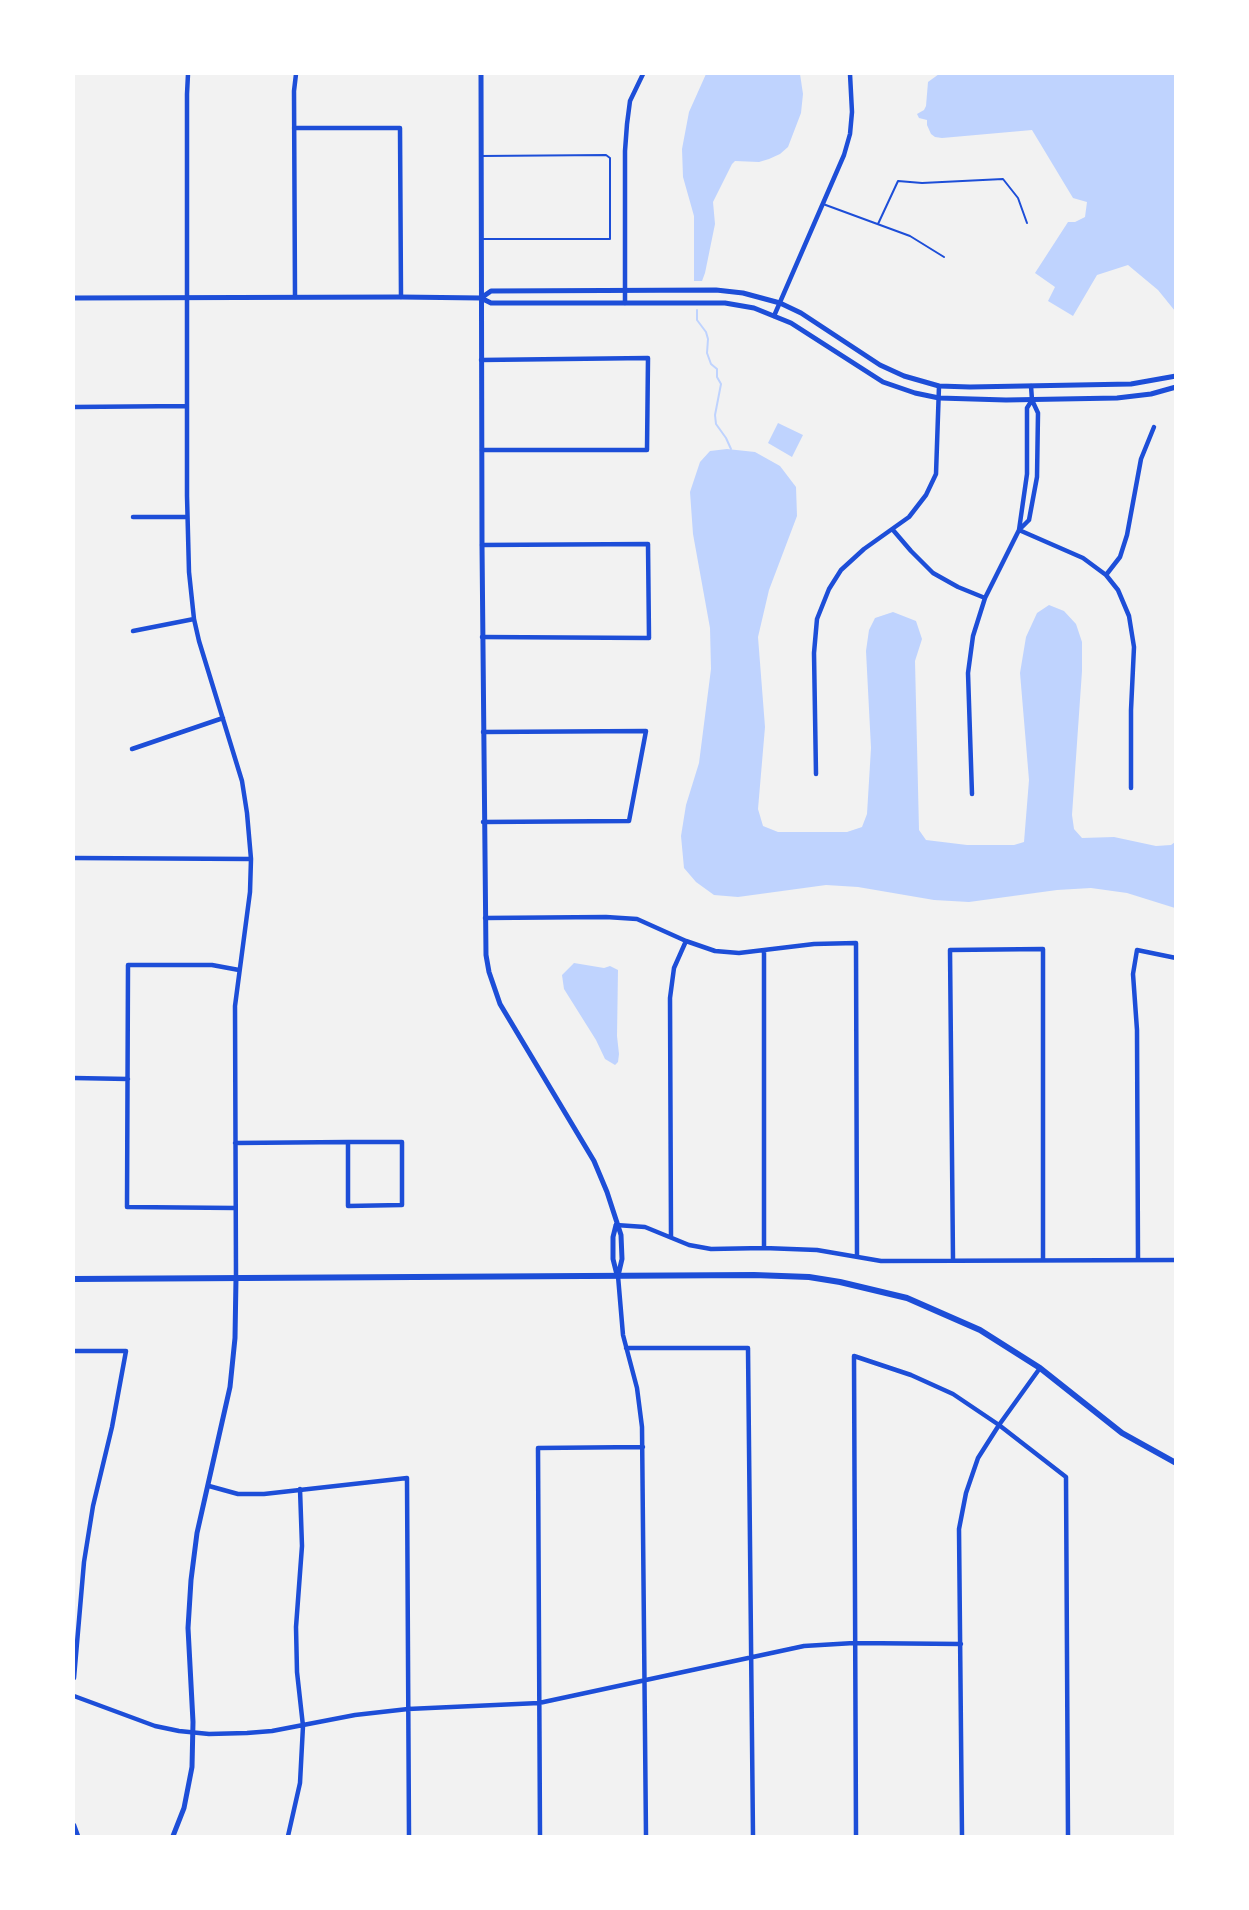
<!DOCTYPE html>
<html>
<head>
<meta charset="utf-8">
<style>
	body { margin:0 }
	#map { position:relative; width:1249px; height:1910px; overflow:hidden; background:#f2f2f2; font-family:"Sofia Sans Condensed",sans-serif }
	canvas { display:block }
	.frame { position:absolute; inset:0; border:75px solid #fff; pointer-events:none }
</style>
</head>
<body>
<div id="map">
<canvas width="1249" height="1910"></canvas>
<div class="frame"></div>
</div>
<script>
const ctx = document.querySelector('canvas').getContext('2d');
ctx.lineJoin = 'round';
function fillPath(path, color) {
  ctx.fillStyle = color;
  ctx.fill(path, 'evenodd');
}
function toPath(rows) {
  const path = new Path2D();
  for (const r of rows) {
    path.moveTo(r[0], r[1]);
    for (let i = 2; i < r.length; i += 2) path.lineTo(r[i], r[i + 1]);
  }
  return path;
}
function trace(path, color, width, dash) {
  ctx.strokeStyle = color;
  ctx.lineWidth = width;
  ctx.lineCap = dash ? 'butt' : 'round';
  ctx.setLineDash(dash || []);
  ctx.stroke(path);
}
const water = toPath([
	[706,74,800,74,803,94,801,113,788,147,780,154,769,159,759,162,735,161,732,164,713,202,715,224,705,273,702,281,694,281,694,216,683,177,682,149,689,112],
	[939,74,1175,74,1175,311,1158,290,1128,265,1097,275,1073,316,1048,301,1055,287,1035,273,1068,222,1075,222,1085,217,1087,202,1073,198,1032,130,942,138,935,137,931,134,927,125,927,120,919,118,917,114,924,110,926,106,928,82],
	[778,423,803,435,792,457,768,443],
	[727,449,755,452,780,466,796,487,797,516,769,590,758,637,765,727,758,809,763,826,778,832,847,832,862,827,867,814,871,748,866,651,869,630,875,618,893,612,916,621,922,639,915,661,919,830,926,840,967,845,1014,845,1024,842,1029,780,1020,673,1026,637,1037,613,1049,605,1064,611,1076,624,1082,642,1082,671,1072,815,1074,829,1082,838,1114,837,1156,846,1171,845,1175,842,1175,908,1127,893,1091,888,1057,890,969,902,934,900,858,887,826,885,738,897,714,895,696,882,684,868,681,836,686,805,699,763,711,669,710,628,693,534,690,492,700,462,710,451],
	[574,963,604,968,610,966,618,970,617,1036,619,1054,618,1062,615,1065,605,1059,596,1040,564,989,562,975]
]);
const stream = toPath([
	[697,310,697,320,706,332,708,339,707,353,711,364,717,369,717,377,721,384,715,415,716,424,726,438,731,449]
]);
const service = toPath([
	[481,156,606,155,610,158,610,239,481,239],
	[823,204,910,236,944,257],
	[878,224,898,181,922,183,1003,179,1018,198,1027,223]
]);
const minor = toPath([
	[188,74,187,94,187,496,189,572,194,619,199,641,242,781,247,813,251,859,250,892,235,1006,236,1278],
	[294,128,400,128,401,297],
	[295,297,294,91,296,74],
	[625,303,625,151,627,124,630,101,643,74],
	[774,316,844,155,850,134,852,112,850,74],
	[481,360,648,358,647,450,482,450],
	[74,407,187,406],
	[133,517,187,517],
	[893,530,911,551,933,573,958,587,985,598],
	[1019,530,1083,558,1106,575,1118,590,1129,616,1134,647,1131,710,1131,788],
	[1019,530,1029,520,1037,477,1038,413,1032,400,1031,386],
	[482,545,648,544,649,638,482,637],
	[1106,575,1120,557,1127,535,1141,459,1154,427],
	[133,631,194,619],
	[483,732,646,731,629,821,483,822],
	[132,749,223,718],
	[816,774,814,653,817,619,829,589,841,570,864,549,909,517,926,495,936,474,939,386],
	[972,794,968,673,973,636,985,598,1019,530,1027,474,1027,408,1032,400],
	[74,858,251,859],
	[485,918,606,917,637,919,686,941,715,951,739,953,814,944,856,943,857,1257],
	[764,951,764,1248],
	[74,1078,128,1079],
	[348,1142,402,1142,402,1205,348,1206,348,1142],
	[235,1143,348,1142],
	[235,1208,127,1207,128,965,212,965,239,970],
	[616,1225,645,1227,689,1245,711,1249,764,1248,817,1250,881,1261,1176,1260],
	[671,1237,670,998,674,968,686,941],
	[953,1260,950,950,1043,949,1043,1260],
	[1138,1260,1137,1030,1133,974,1137,950,1176,958],
	[618,1276,623,1335,637,1388,642,1427,646,1836],
	[626,1348,748,1348,753,1836],
	[74,1351,126,1351,112,1427,93,1506,84,1562,74,1678],
	[209,1486,238,1494,264,1494,407,1478,409,1836],
	[74,1696,155,1726,179,1731,209,1734,247,1733,272,1731,355,1715,408,1709,539,1703,804,1646,854,1643,961,1644],
	[74,1825,78,1836],
	[288,1836,300,1783,303,1726,297,1672,296,1627,302,1546,300,1489],
	[540,1836,538,1448,643,1447],
	[856,1836,854,1356,911,1375,953,1394,999,1425,1066,1477,1068,1836],
	[962,1836,959,1529,966,1493,978,1458,999,1425,1040,1368]
]);
const tertiary = toPath([
	[481,74,482,545,486,955,489,972,500,1004,594,1161,607,1192,621,1235,622,1259,618,1276],
	[74,298,401,297,481,298,491,303,725,303,754,308,791,323,883,382,915,393,939,398,1006,400,1117,398,1151,394,1176,387],
	[481,298,491,291,716,290,743,293,780,303,801,313,880,365,904,376,939,386,970,387,1131,384,1176,376],
	[616,1225,613,1237,613,1259,617,1275],
	[173,1836,184,1808,192,1767,193,1722,188,1628,191,1580,197,1533,230,1387,235,1338,236,1278]
]);
const secondary = toPath([
	[74,1279,754,1275,809,1277,840,1282,907,1298,980,1330,1040,1368,1122,1433,1176,1463]
]);
fillPath(water, '#bfd3fe');
trace(stream, '#bfd3fe', 2);
trace(service, '#1d4ed8', 2);
trace(minor, '#1d4ed8', 4.5);
trace(tertiary, '#1d4ed8', 5);
trace(secondary, '#1d4ed8', 6);
</script>
</body>
</html>
